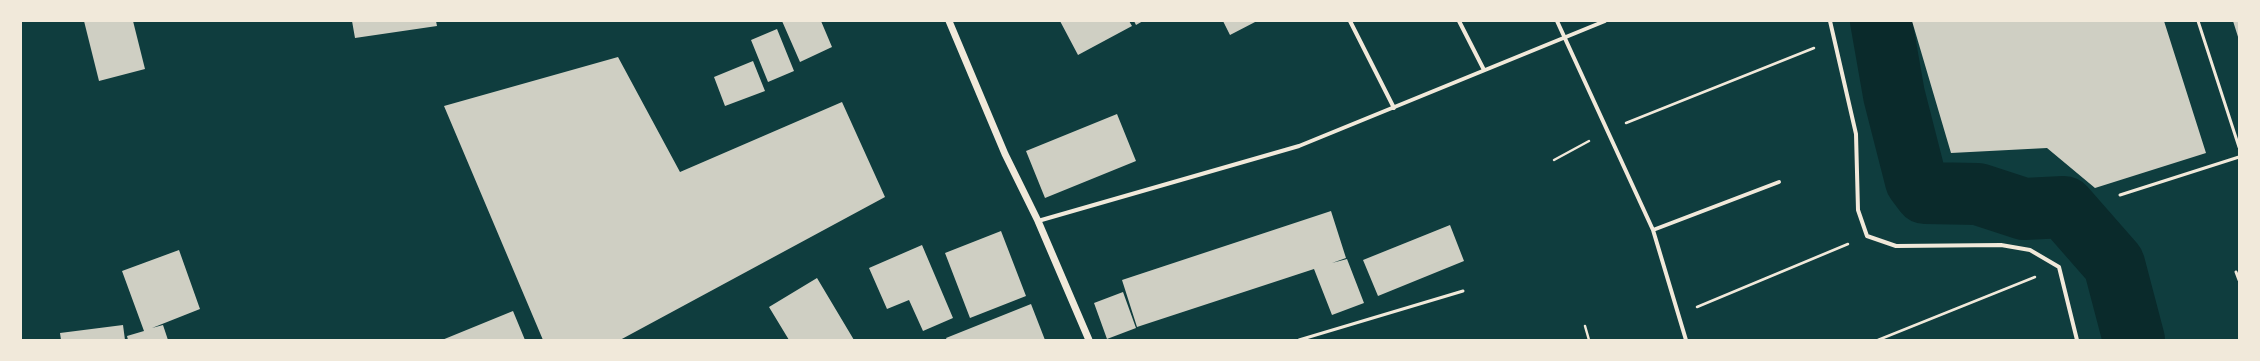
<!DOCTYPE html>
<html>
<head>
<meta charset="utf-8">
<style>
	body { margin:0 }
	#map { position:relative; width:2260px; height:361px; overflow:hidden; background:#0f3d3e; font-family:Manrope,sans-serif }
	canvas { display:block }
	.frame { position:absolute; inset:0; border:22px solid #f1e9da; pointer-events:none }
</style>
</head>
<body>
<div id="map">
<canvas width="2260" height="361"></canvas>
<div class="frame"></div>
</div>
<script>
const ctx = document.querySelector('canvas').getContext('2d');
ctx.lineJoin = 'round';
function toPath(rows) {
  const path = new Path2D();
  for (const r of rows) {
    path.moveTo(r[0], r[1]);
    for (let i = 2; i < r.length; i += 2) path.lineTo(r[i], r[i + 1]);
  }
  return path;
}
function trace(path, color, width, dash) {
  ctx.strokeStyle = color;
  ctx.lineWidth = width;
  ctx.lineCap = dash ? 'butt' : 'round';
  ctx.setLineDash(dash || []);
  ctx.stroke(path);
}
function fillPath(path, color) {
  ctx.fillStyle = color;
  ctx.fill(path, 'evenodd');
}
const river = toPath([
	[1881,21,1894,95,1916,181,1925,193,1978,194,2024,209,2064,207,2114,264,2134,340]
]);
const building = toPath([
	[84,21,133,21,145,69,99,81],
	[352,21,436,21,437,26,355,38],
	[782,21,821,21,832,47,800,62],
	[1060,21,1129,21,1132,26,1078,55],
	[1134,21,1143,21,1136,25],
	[1223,21,1257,21,1230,35],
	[1912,21,2164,21,2206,153,2095,188,2047,148,1951,153],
	[2233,21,2239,21,2239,40],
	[777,29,794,71,768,82,751,40],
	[618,57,680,172,842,102,885,197,620,340,543,340,444,106],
	[753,61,765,91,725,106,714,77],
	[1117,114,1136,161,1045,198,1026,151],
	[1331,211,1346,258,1332,263,1347,259,1364,303,1332,315,1314,269,1137,327,1122,280],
	[1450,225,1464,261,1378,296,1363,260],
	[1001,231,1026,296,970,318,945,253],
	[922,245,953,318,923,331,909,300,887,309,869,268],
	[179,250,200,309,152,328,163,325,168,340,128,340,127,336,144,331,122,271],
	[817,278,854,340,789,340,769,307],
	[1123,292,1136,328,1107,339,1094,303],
	[1031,304,1045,340,947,340,946,338],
	[513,311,525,340,442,340],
	[123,325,125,340,61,340,60,333]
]);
const path = toPath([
	[1626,123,1814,48],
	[1554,160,1589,141],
	[1697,307,1848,244],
	[1585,326,1589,340],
	[1878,340,2035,277]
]);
const service = toPath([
	[2198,21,2239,147],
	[2120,195,2239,157],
	[2236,272,2239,280],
	[1299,340,1463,291]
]);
const minor = toPath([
	[1350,21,1394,108],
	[1459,21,1484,70],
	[1557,21,1653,230,1686,340],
	[1830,21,1856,134,1858,210,1867,236,1896,246,2001,245,2030,250,2059,267,2077,340],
	[1038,221,1299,146,1605,21],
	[1653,230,1779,182]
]);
const tertiary = toPath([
	[949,21,1005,154,1038,221,1089,340]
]);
trace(river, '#0a2a2b', 62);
fillPath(building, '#cfcfc3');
trace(path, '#f1e9da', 2.5);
trace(service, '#f1e9da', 3);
trace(minor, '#f1e9da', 4);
trace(tertiary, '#f1e9da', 7);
</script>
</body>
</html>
